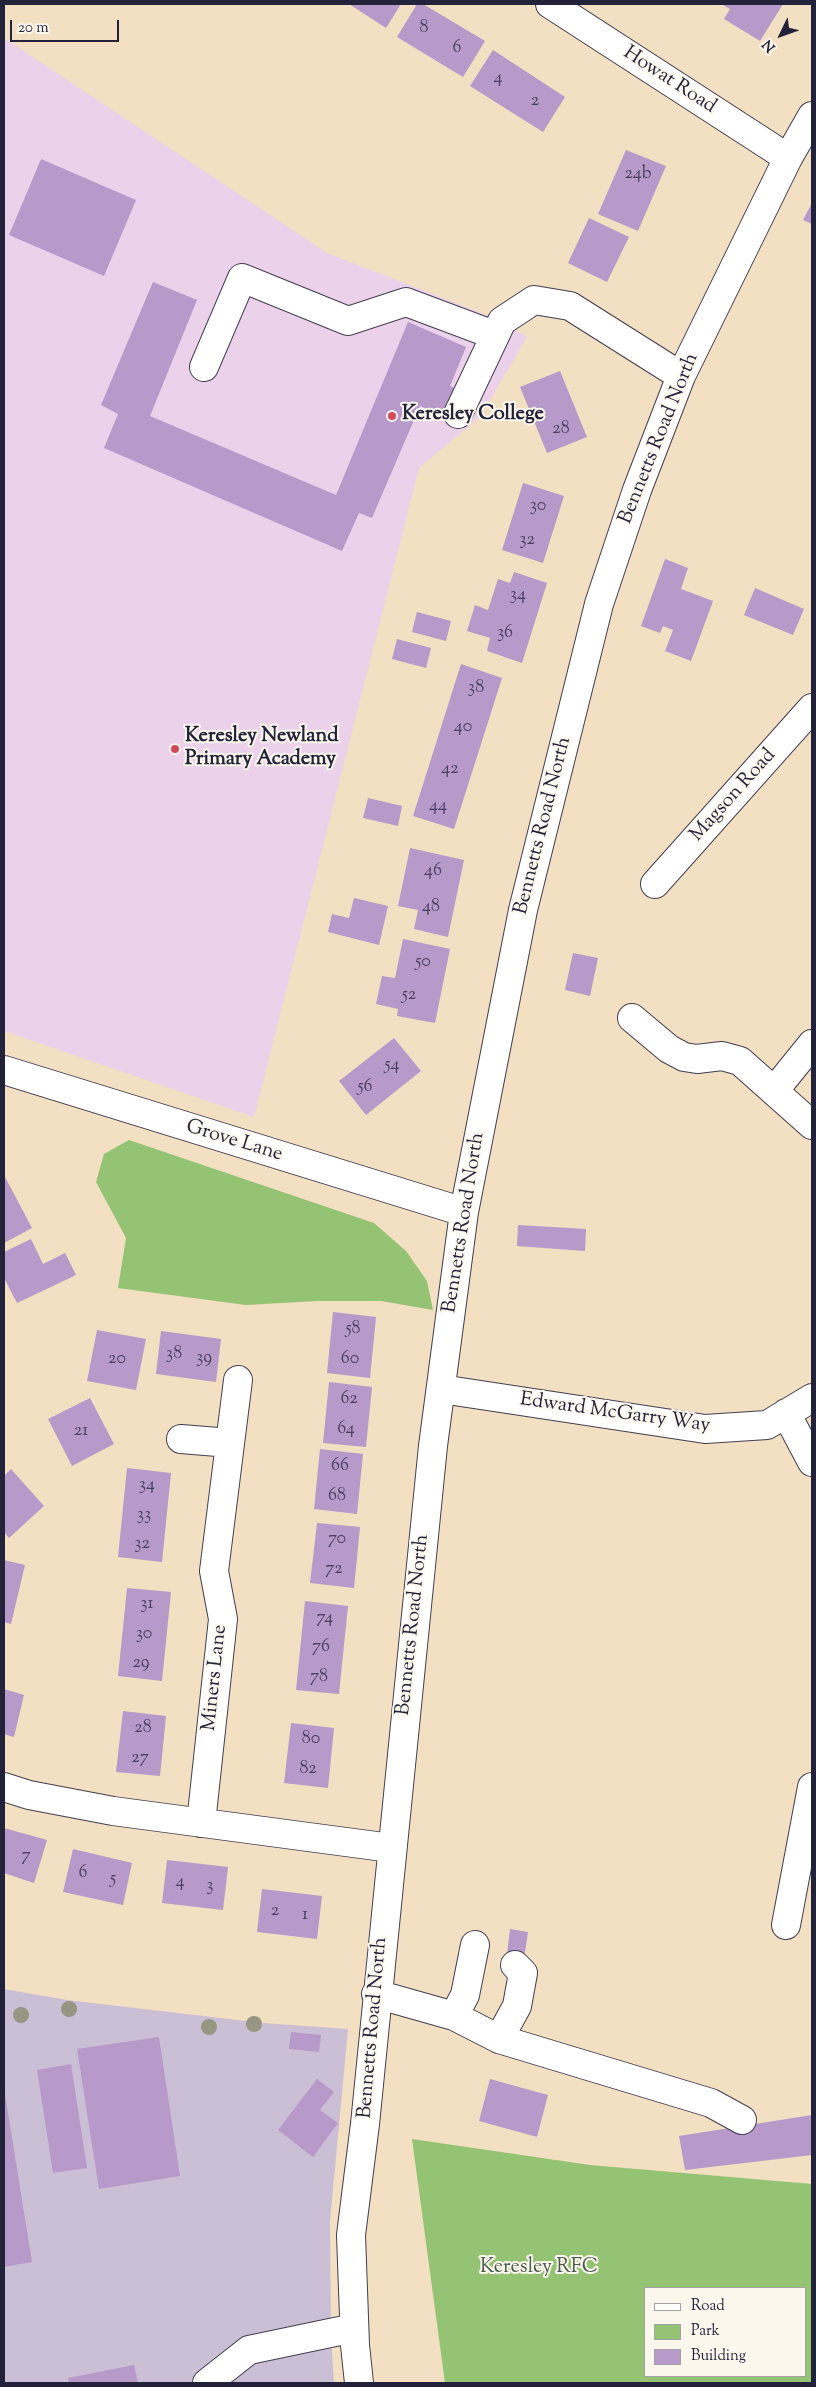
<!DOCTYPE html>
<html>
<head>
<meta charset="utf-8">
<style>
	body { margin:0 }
	#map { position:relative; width:816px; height:2387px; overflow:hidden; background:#f3dfc2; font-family:"Sorts Mill Goudy",serif }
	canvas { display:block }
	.frame { position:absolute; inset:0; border:5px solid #22223b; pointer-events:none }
	.legend { position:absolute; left:644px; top:2287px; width:162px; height:90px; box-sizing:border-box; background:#fbf7ec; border:1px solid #a4a2a5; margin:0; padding:6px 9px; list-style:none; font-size:15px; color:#22223b }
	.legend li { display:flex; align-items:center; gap:10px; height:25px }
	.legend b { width:25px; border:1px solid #a4a2a5 }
	.north { position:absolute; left:756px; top:10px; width:50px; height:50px; -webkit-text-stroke:4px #fbf7ec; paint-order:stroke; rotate:228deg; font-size:14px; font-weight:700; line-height:20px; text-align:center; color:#22223b }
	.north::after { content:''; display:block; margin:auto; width:18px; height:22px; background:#22223b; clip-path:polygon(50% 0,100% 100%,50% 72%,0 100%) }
	.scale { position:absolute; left:10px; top:20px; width:109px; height:22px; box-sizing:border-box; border:2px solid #22223b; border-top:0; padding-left:6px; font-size:15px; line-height:18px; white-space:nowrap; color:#22223b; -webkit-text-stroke:4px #fbf7ec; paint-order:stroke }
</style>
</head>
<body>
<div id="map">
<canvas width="816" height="2387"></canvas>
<div class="frame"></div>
<ul class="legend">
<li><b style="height:6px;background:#fff"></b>Road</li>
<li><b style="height:14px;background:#93c373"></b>Park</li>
<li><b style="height:14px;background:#b799ca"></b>Building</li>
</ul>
<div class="north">N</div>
<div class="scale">20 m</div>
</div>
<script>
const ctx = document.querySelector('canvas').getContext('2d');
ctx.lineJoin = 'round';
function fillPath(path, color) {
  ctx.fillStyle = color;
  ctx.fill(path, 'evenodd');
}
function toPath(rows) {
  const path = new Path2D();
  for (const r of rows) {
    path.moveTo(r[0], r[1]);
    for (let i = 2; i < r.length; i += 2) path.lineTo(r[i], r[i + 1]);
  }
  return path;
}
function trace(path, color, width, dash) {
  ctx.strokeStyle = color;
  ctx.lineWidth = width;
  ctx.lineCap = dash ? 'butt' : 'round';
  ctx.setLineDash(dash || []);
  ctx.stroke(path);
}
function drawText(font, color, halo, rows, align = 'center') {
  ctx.font = font + ' "Sorts Mill Goudy",serif';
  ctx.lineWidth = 4;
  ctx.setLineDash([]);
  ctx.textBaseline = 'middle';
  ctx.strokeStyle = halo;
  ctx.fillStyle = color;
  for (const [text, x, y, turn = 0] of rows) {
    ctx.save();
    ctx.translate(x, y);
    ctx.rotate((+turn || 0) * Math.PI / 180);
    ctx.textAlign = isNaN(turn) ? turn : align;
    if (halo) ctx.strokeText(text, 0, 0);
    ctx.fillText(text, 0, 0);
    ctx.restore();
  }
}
const built = toPath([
	[4,38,327,253,502,321,527,337,480,417,419,468,254,1117,4,1031]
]);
const industrial = toPath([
	[4,1989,67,2000,263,2023,348,2029,330,2221,331,2338,334,2383,4,2383]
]);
const green = toPath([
	[129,1140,374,1223,406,1251,427,1281,433,1310,381,1301,317,1301,246,1305,118,1288,126,1238,96,1182,104,1154],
	[412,2139,590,2165,812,2184,812,2383,445,2383],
	[645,2288,805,2288,805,2376,645,2376]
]);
const building = toPath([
	[349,4,401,4,386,28],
	[417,4,423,4,485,41,463,77,397,37],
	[721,4,783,4,760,41,724,19,730,9],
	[493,50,565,97,543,132,470,86],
	[626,150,666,166,638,231,598,214],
	[41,159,136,200,104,276,9,235],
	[812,203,812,224,803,220],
	[589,218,629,237,607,282,568,263],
	[153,282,197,300,150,416,336,495,408,322,466,347,450,386,458,390,447,417,420,406,372,518,359,513,342,551,104,448,118,414,101,405],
	[560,371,587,437,547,453,520,387],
	[523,483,564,496,543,563,502,550],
	[665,559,688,568,681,589,713,601,691,661,665,651,673,630,663,626,660,633,641,626],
	[514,572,547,583,522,663,487,651,490,638,467,631,475,605,488,610,498,579,510,583],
	[755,588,804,609,793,635,744,615],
	[417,612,451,621,446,641,412,632],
	[397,639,431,648,426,668,392,659],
	[461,664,502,678,454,829,413,816],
	[368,798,402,806,398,826,363,818],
	[410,848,464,860,448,937,414,929,418,910,398,906],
	[354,898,388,906,379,945,328,932,332,914,349,918],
	[403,939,450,949,435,1023,397,1016,398,1009,376,1004,382,976,395,978],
	[573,953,598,958,590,996,565,990],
	[394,1038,421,1071,366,1115,339,1081],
	[4,1175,32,1228,4,1243],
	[518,1225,586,1229,585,1251,517,1246],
	[31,1239,43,1264,65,1253,76,1275,17,1303,4,1278,4,1252],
	[333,1312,376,1317,370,1378,327,1373],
	[97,1330,146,1339,136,1390,87,1381],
	[161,1331,221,1339,216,1382,156,1374],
	[329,1382,372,1387,366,1447,323,1443],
	[90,1398,114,1444,72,1466,48,1419],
	[320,1449,363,1454,357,1514,314,1509],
	[127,1468,171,1473,162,1562,118,1557],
	[11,1469,44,1506,9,1538,4,1532,4,1476],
	[317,1523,360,1527,354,1588,310,1583],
	[4,1560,25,1565,11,1624,4,1622],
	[127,1588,171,1592,162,1681,118,1676],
	[305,1601,348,1606,339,1694,296,1690],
	[4,1689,24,1695,14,1737,4,1734],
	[123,1711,166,1716,160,1776,116,1772],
	[291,1723,334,1728,328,1788,284,1783],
	[4,1828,47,1840,34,1883,4,1873],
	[73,1849,132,1863,123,1905,63,1892],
	[167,1860,228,1867,223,1910,162,1903],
	[262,1889,322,1896,317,1939,257,1932],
	[510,1929,528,1932,523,1966,506,1963],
	[291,2032,321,2035,319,2052,289,2049],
	[159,2037,180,2176,99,2189,77,2049],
	[71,2064,87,2168,53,2173,37,2070],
	[317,2079,334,2092,320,2110,338,2123,313,2157,278,2130],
	[490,2079,548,2095,537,2137,479,2121],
	[4,2088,32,2262,4,2267],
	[812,2115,812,2155,685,2170,679,2136],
	[134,2365,138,2383,69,2383,68,2378]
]);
const minor = toPath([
	[550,4,788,158],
	[204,367,242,278,348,321,406,302,494,335],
	[458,414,502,321,534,300,570,306,681,376],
	[655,884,812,708],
	[632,1018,669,1049,684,1057,697,1059,722,1056,740,1061,812,1125],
	[4,1070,464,1212],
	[774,1091,812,1044],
	[441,1389,705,1429,767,1425,812,1398],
	[786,1413,812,1462],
	[181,1439,230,1443],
	[4,1787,29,1795,113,1811,391,1848],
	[201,1823,223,1619,214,1571,238,1380],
	[786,1925,812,1787],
	[376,1994,454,2016,499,2039,711,2103,742,2120],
	[454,2016,465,1995,475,1945],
	[499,2039,517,2006,523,1973,515,1965],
	[207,2383,249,2350,354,2328],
	[359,2383,355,2345,351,2235,365,2124,433,1446,464,1212,523,910,599,604,637,490,681,376,788,158,812,116]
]);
const trees = [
	[69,2009],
	[21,2015],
	[254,2024],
	[209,2027]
];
const markers = [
	[392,416,5,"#d1495b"],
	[175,749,5,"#d1495b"]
];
const numberNames = [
	["8",424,29],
	["6",457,49],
	["4",498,79],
	["2",535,102],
	["24b",638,175],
	["28",561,430],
	["30",538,507],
	["32",527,541],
	["34",518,596],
	["36",505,634],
	["38",476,689],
	["40",463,728],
	["42",450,770],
	["44",438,807],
	["46",433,872],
	["48",431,908],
	["50",423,963],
	["52",409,996],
	["54",392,1066],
	["56",365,1088],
	["58",353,1330],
	["38",174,1355],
	["39",204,1359],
	["20",117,1360],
	["60",350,1360],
	["62",349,1400],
	["64",346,1430],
	["21",81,1432],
	["66",340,1467],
	["34",147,1486],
	["68",337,1497],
	["33",144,1516],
	["70",337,1540],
	["32",142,1545],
	["72",334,1570],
	["31",147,1605],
	["74",325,1619],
	["30",144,1635],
	["76",321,1648],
	["29",141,1664],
	["78",319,1678],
	["28",143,1729],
	["80",311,1740],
	["27",140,1759],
	["82",308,1770],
	["7",26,1857],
	["6",83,1874],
	["5",113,1880],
	["4",180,1883],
	["3",210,1887],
	["2",275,1912],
	["1",305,1916]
];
const streetNames = [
	["Howat Road",669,81,33],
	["Bennetts Road North",660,439,-68],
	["Magson Road",734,796,-48],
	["Bennetts Road North",544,826,-76],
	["Grove Lane",234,1142,17],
	["Bennetts Road North",465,1223,-81],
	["Edward McGarry Way",615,1414,8],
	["Bennetts Road North",414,1625,-84],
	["Miners Lane",216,1678,-84],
	["Bennetts Road North",374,2028,-85]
];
const poiNames = [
	["Keresley College",402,416],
	["Keresley Newland",185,738],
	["Primary Academy",185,761]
];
const parkNames = [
	["Keresley RFC",539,2269]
];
fillPath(built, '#ecd1ea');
fillPath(industrial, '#cbbfd5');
fillPath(green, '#93c373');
fillPath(building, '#b799ca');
trace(minor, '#413e4f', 30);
trace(minor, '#fff', 28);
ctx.fillStyle = '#969683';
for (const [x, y] of trees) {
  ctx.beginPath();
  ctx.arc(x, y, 8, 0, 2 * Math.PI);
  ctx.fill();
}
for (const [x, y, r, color] of markers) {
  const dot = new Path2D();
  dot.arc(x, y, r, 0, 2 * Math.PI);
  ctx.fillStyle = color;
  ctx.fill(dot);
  trace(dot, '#fbf7ec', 2);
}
drawText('18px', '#47405f', null, numberNames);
drawText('20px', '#22223b', '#fbf7ec', streetNames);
drawText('bold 20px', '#22223b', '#fbf7ec', poiNames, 'left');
drawText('20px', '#4a5a4f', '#fbf7ec', parkNames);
</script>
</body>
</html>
